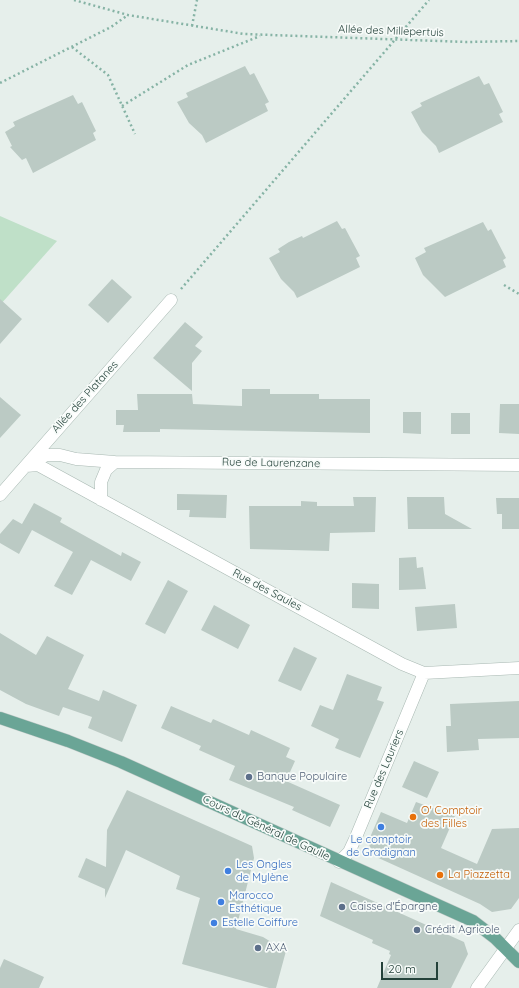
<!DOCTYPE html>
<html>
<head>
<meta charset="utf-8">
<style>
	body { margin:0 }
	#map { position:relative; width:519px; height:988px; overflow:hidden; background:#e6efeb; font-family:Quicksand,sans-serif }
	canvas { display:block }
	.scale { position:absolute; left:381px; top:962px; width:57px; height:18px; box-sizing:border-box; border:2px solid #24423a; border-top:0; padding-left:5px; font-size:12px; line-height:14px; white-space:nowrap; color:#24423a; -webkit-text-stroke:3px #f7fbf9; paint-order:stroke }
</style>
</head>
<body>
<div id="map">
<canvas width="519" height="988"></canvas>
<div class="scale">20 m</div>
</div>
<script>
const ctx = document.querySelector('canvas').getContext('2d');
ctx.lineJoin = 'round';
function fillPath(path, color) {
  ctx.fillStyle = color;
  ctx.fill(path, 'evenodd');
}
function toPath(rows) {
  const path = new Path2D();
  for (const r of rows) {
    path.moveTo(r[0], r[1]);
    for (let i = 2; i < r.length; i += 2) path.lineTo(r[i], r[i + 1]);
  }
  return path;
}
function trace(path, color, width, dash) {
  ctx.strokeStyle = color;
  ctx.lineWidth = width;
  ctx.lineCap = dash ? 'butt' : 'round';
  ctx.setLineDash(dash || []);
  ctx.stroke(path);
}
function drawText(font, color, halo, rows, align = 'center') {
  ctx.font = font + ' Quicksand,sans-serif';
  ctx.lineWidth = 3.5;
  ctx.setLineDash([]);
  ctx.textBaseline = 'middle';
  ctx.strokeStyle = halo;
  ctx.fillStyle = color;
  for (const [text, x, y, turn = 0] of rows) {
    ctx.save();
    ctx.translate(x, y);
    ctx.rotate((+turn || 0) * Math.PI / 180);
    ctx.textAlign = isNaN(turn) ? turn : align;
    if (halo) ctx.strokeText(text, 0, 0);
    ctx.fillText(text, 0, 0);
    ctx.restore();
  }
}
const green = toPath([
	[0,216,57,241,0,305]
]);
const building = toPath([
	[245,66,250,75,254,73,269,102,265,104,268,111,206,143,202,135,189,123,177,102,188,97,186,93],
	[479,76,484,85,489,83,503,112,499,114,503,122,439,153,436,146,422,132,411,112,422,106,420,103],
	[73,95,78,104,82,102,96,131,93,133,96,140,33,173,26,158,22,160,10,147,12,146,5,132,15,126,13,122],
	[337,221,342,229,345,228,360,256,356,258,360,267,297,298,294,292,281,279,269,258,280,252,278,249,289,242,302,236,303,238],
	[483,222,488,231,491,229,506,258,503,260,506,267,445,297,423,275,415,258,426,252,424,248],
	[112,279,132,297,108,323,88,305],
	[0,299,22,319,0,344],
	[185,322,203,337,195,346,202,351,192,363,192,391,153,358],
	[242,389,270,389,270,394,319,394,319,399,370,399,370,433,160,429,160,432,123,432,124,425,116,425,116,410,138,410,137,394,192,394,193,404,242,406],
	[0,397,21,415,0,438],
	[500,404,519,404,519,434,499,433],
	[403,412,421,412,421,434,403,433],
	[451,413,470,413,470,434,451,434],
	[177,494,227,495,226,518,189,517,190,510,177,510],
	[353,497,376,497,375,532,330,533,329,551,250,549,249,506,301,506,301,501,317,502,317,506,354,506],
	[407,497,444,497,445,514,472,529,408,529],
	[496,498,519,498,519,529,502,529,502,514,497,514],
	[34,503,62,518,60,522,121,556,122,552,141,562,131,581,91,560,72,595,54,586,73,552,32,530,19,554,0,543,0,534,13,519,22,524],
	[416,557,417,568,423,567,426,589,399,590,399,558],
	[168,580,188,591,165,634,145,624],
	[352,583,379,584,379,609,352,608],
	[455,604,457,628,417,631,415,607],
	[214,605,250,625,238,649,201,630],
	[0,633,36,655,47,636,84,655,68,689,99,701,103,690,137,705,122,742,88,728,92,717,63,707,59,716,26,704,0,690],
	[294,647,317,658,301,691,278,681],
	[347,674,382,687,377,700,384,702,360,758,335,748,339,739,311,726,320,705,333,710],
	[519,701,519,738,478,739,479,750,447,752,446,726,451,726,450,704],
	[171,706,211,723,213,719,249,735,251,730,290,748,286,757,295,761,286,781,340,805,330,827,292,810,294,807,229,780,235,766,199,750,201,746,161,728],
	[414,761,439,772,427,798,402,787],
	[127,790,252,846,254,858,236,929,263,937,286,951,276,988,269,988,182,964,200,898,176,889,180,876,126,850,105,898,105,889,78,877,86,858,106,867,107,830],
	[416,802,455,816,441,848,477,864,492,829,519,828,519,898,511,909,492,912,480,904,374,856,368,842,381,812,407,823],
	[331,882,464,942,468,954,451,988,377,988,391,955,389,954,390,951,372,943,373,940,320,916],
	[4,959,44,977,39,988,0,988,0,968]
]);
const path = toPath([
	[74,0,128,15,244,34,467,42,519,41],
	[192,26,197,0],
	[72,47,108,75,135,134],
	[0,83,111,27,128,15],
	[122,106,188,65,260,36],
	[504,285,519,294],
	[181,289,429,0]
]);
const minor = toPath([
	[27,465,47,455,60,455,76,459,115,462,519,465],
	[26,466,38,465,402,664,424,673,519,668],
	[0,495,171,300],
	[101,500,101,482,106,470,115,462],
	[339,862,349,852,356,837,424,673],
	[477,988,519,930]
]);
const major = toPath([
	[0,718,68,741,121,762,473,921,495,938,519,962]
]);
const markers = [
	[249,777,4,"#5c6f8a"],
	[413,817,4,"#e8710a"],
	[381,827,4,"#3f7fe0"],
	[228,871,4,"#3f7fe0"],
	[440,875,4,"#e8710a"],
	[221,902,4,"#3f7fe0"],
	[342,907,4,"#5c6f8a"],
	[214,923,4,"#3f7fe0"],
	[417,930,4,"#5c6f8a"],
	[258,948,4,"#5c6f8a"]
];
const streetNames = [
	["Allée des Millepertuis",391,31,2],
	["Allée des Platanes",85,397,-48],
	["Rue de Laurenzane",271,463,1],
	["Rue des Saules",267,590,28],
	["Rue des Lauriers",384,769,-67],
	["Cours du Général de Gaulle",266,828,25]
];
const serviceNames = [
	["Banque Populaire",257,777],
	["Caisse d'Épargne",350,907],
	["Crédit Agricole",425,930],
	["AXA",266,948]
];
const foodNames = [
	["O' Comptoir",421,811],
	["des Filles",421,824],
	["La Piazzetta",448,875]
];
const shopNames = [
	["Le comptoir",381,840,"center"],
	["de Gradignan",381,853,"center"],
	["Les Ongles",236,865],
	["de Mylène",236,878],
	["Marocco",229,896],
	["Esthétique",229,909],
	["Estelle Coiffure",222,923]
];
fillPath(green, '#bfe0c8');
fillPath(building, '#bbcac4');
trace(minor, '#a8b8b2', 13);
trace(major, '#c2cac8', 13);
trace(path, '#86b3a5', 2.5, [2, 3]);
trace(minor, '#fff', 12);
trace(major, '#6aa596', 12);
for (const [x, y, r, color] of markers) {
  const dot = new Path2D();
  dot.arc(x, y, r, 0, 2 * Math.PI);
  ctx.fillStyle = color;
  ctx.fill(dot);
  trace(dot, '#f7fbf9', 1.5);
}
drawText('11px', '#24423a', '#f7fbf9', streetNames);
drawText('11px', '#4e5e75', '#f7fbf9', serviceNames, 'left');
drawText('11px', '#c56008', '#f7fbf9', foodNames, 'left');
drawText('11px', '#366cbe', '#f7fbf9', shopNames, 'left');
</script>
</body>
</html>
